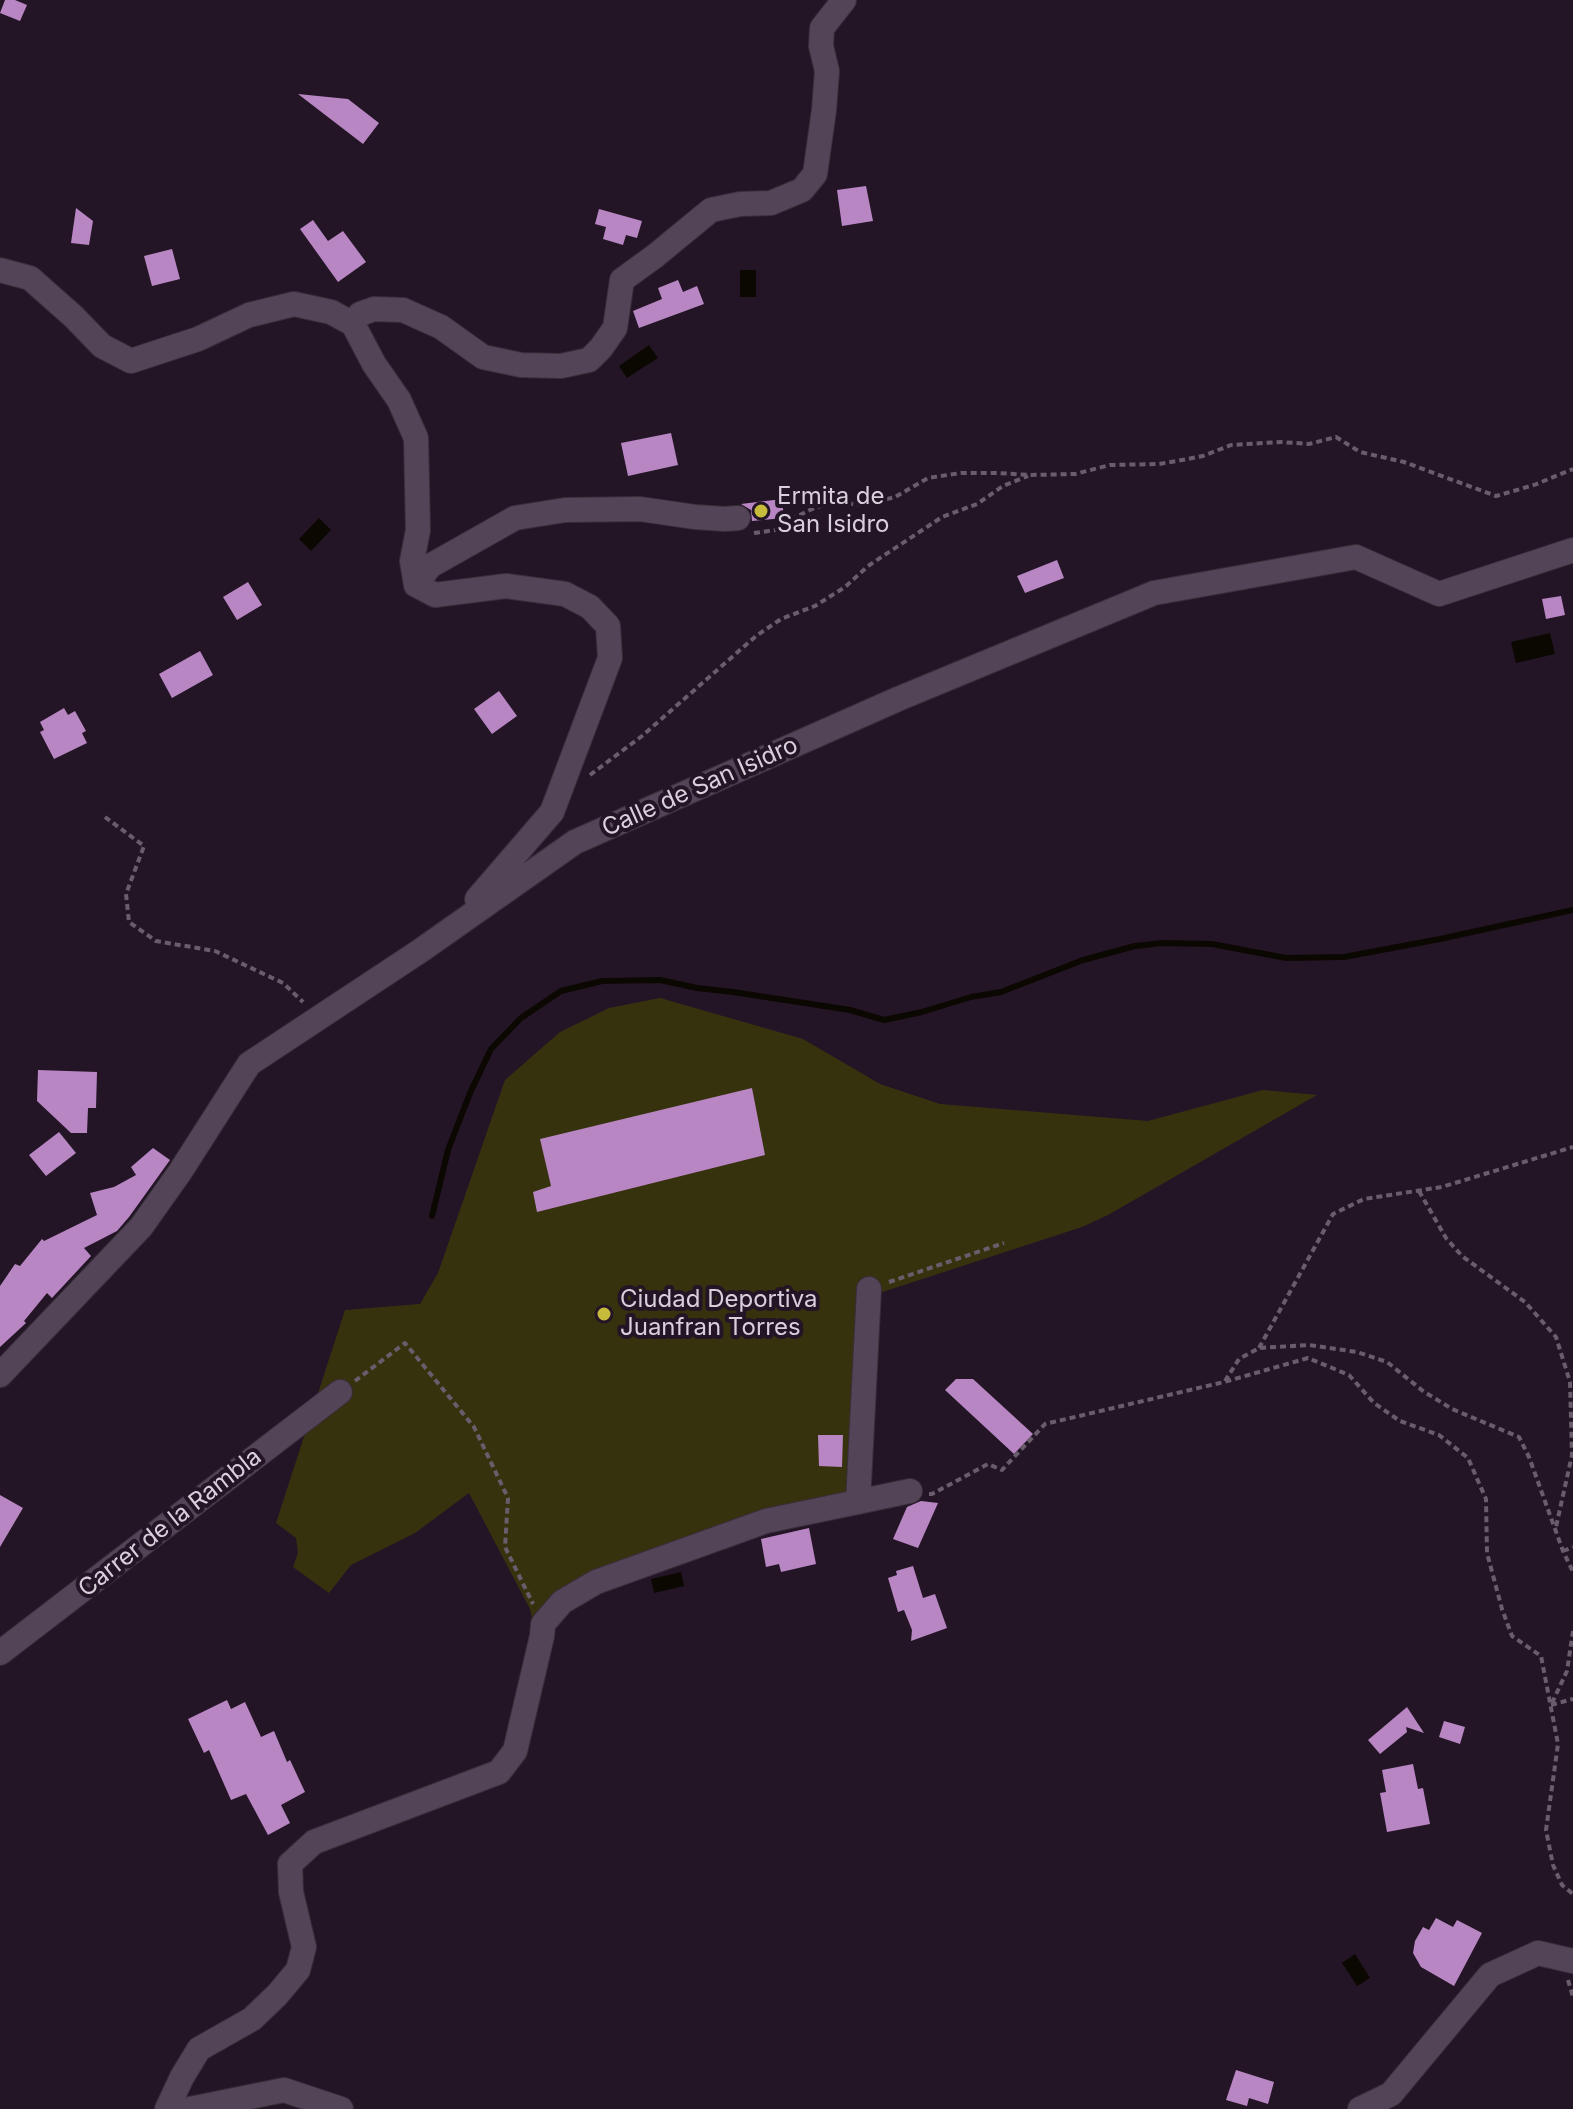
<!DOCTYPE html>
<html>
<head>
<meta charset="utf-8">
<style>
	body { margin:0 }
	canvas { display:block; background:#231526 }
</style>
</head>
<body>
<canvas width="1573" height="2109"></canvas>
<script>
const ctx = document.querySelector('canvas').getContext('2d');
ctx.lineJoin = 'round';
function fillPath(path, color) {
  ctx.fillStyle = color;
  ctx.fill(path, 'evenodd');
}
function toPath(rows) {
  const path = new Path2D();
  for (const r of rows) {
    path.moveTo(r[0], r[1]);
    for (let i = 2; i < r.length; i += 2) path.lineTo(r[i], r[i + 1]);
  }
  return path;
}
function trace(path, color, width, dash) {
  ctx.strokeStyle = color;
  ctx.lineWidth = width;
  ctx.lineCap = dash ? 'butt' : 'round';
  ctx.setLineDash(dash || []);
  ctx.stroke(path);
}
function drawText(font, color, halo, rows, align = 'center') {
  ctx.font = font + ' Inter,sans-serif';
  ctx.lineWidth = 8;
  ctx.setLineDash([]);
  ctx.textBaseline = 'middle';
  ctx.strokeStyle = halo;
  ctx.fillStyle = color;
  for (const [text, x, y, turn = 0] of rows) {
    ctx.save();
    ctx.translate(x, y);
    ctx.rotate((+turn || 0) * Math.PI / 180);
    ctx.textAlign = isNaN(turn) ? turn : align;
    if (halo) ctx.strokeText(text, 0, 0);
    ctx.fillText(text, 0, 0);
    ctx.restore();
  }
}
const green = toPath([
	[660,998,803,1039,880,1084,940,1104,1148,1121,1263,1090,1317,1095,1108,1215,1082,1227,861,1299,852,1491,636,1560,536,1636,530,1609,469,1493,415,1533,351,1565,329,1593,293,1567,298,1553,296,1538,276,1523,345,1310,420,1304,438,1273,505,1080,560,1032,609,1008]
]);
const water = toPath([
	[740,270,756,270,756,297,740,297],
	[649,345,658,358,627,378,619,366],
	[319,518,331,530,311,551,299,539],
	[1550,633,1555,654,1516,663,1511,642],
	[681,1572,684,1586,654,1593,651,1579],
	[1355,1954,1370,1978,1357,1986,1342,1963]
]);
const stream = toPath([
	[432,1216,448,1150,470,1093,491,1049,521,1018,561,991,602,981,660,980,697,988,733,992,850,1010,884,1020,922,1012,971,997,1001,992,1083,960,1135,946,1162,943,1212,944,1286,958,1344,957,1440,939,1573,910]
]);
const building = toPath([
	[5,0,15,0,27,5,20,21,0,13],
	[298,94,348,99,379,123,363,144],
	[866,186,873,221,842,226,837,190],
	[76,208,93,221,89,245,71,243],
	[599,209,642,221,637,238,626,235,623,245,603,239,606,227,595,224],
	[313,220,328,241,343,231,366,262,338,282,300,229],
	[172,249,180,279,152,286,144,256],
	[678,280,683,292,697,286,704,304,639,328,633,311,662,299,658,288],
	[671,433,678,465,628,476,621,443],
	[782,499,784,518,752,521,751,510,741,504],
	[1057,560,1064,578,1025,593,1017,576],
	[248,582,262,605,237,620,223,597],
	[1561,596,1565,615,1546,619,1542,599],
	[200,651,213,675,172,698,159,674],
	[499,691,517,716,492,734,474,709],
	[64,708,68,715,75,711,86,731,82,733,87,743,54,759,40,732,44,730,40,722],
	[38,1070,97,1072,96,1108,88,1108,87,1133,71,1133,37,1101],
	[752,1088,765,1155,537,1212,533,1192,551,1186,540,1139],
	[59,1132,76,1153,46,1176,29,1155],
	[153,1148,170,1160,129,1217,117,1231,84,1248,91,1256,52,1298,47,1293,24,1321,26,1323,0,1347,0,1286,15,1264,20,1266,42,1239,44,1241,97,1215,90,1193,114,1187,136,1175,131,1167],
	[956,1379,973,1379,1033,1434,1014,1454,945,1390],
	[818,1435,843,1435,842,1467,819,1466],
	[0,1495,23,1508,0,1547],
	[921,1501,938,1503,918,1548,893,1539,907,1507],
	[809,1528,816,1564,781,1572,779,1564,766,1567,761,1539],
	[913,1566,923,1598,935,1594,947,1628,911,1641,912,1630,904,1610,898,1612,888,1578,897,1575,896,1571],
	[227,1700,231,1709,245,1702,261,1737,274,1731,287,1762,290,1760,305,1792,281,1805,290,1823,268,1835,246,1794,231,1800,209,1750,204,1753,188,1719],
	[1407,1707,1424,1733,1406,1727,1407,1732,1380,1754,1368,1740],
	[1444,1721,1465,1727,1460,1744,1439,1737],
	[1413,1764,1418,1789,1423,1788,1430,1824,1387,1832,1380,1793,1386,1792,1382,1770],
	[1436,1918,1453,1927,1457,1920,1482,1933,1454,1986,1421,1967,1413,1953,1415,1941,1423,1927,1429,1930],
	[1236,2070,1274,2082,1268,2104,1249,2098,1247,2106,1226,2100]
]);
const path = toPath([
	[754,533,776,530,790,520,816,507,842,503,863,505,895,497,928,478,961,473,998,473,1030,475,1075,474,1110,465,1159,464,1182,460,1203,456,1231,445,1281,442,1309,444,1336,437,1360,452,1404,462,1496,496,1534,485,1573,469],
	[590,775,642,736,756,636,781,619,815,606,845,587,868,566,942,517,977,504,1003,486,1028,476],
	[105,817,144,846,126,894,129,922,156,941,215,951,283,983,303,1002],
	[1419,1191,1446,1238,1462,1256,1525,1302,1556,1337,1570,1382,1572,1455,1556,1527],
	[889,1282,1004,1243],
	[1259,1348,1333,1214,1364,1199,1442,1187,1573,1147],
	[355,1381,405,1343,474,1427,508,1498,505,1547,533,1604],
	[1225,1381,1239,1359,1259,1348,1309,1345,1357,1352,1387,1362,1423,1391,1452,1409,1519,1437,1529,1457,1563,1551,1573,1572],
	[929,1494,932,1494,988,1464,1002,1470,1045,1424,1224,1382,1308,1358,1349,1375,1374,1403,1400,1421,1439,1435,1468,1458,1486,1499,1487,1553,1502,1609,1512,1636,1541,1656,1558,1744,1546,1830,1553,1865,1562,1885,1573,1894],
	[1563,1551,1573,1547],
	[1552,1703,1567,1671,1573,1631],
	[1551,1705,1573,1699],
	[1568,1980,1573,1997]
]);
const minor = toPath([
	[0,270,30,278,74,317,102,346,131,361,198,339,249,315,294,304,331,312,353,324],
	[416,585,430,566,515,518,565,510,640,509,695,517,725,519,738,518],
	[477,899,552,812,610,658,608,626,590,607,565,594,506,586,435,595,416,585,412,561,418,530,416,438,399,400,374,364,353,324,360,314,374,309,403,310,441,327,483,357,521,365,561,366,589,360,601,348,615,328,622,280,655,256,711,210,740,204,771,203,802,190,815,174,824,110,827,71,821,46,822,28,844,0],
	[0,1375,141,1227,180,1172,249,1064,420,951,575,842,898,699,1154,593,1356,557,1439,594,1573,550],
	[858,1502,869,1289],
	[0,1653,340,1392],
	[167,2109,182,2077,199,2049,252,2019,277,1995,298,1970,304,1947,291,1892,290,1864,314,1842,499,1772,515,1751,542,1636,543,1624,562,1602,596,1582,766,1521,910,1491],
	[190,2109,284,2090,341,2109],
	[1360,2109,1391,2094,1490,1975,1538,1953,1573,1961]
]);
const markers = [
	[761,511,8,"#c7bb3c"],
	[604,1314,8,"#c7bb3c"]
];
const poiNames = [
	["Ermita de",777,497],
	["San Isidro",777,525],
	["Ciudad Deportiva",620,1300],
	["Juanfran Torres",620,1328]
];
const streetNames = [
	["Calle de San Isidro",700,787,-24],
	["Carrer de la Rambla",170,1523,-38]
];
fillPath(green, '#36320e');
fillPath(water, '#0a0800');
trace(stream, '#0a0800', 6);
fillPath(building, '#b886c3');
trace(minor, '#392f3b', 26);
trace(path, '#695c6b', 4, [6, 4]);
trace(minor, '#544457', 24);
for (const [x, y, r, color] of markers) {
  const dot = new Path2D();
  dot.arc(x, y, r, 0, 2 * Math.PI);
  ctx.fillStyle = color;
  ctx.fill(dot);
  trace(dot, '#231526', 3);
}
drawText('24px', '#d9cfdb', '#231526', poiNames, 'left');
drawText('24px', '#d9cfdb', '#231526', streetNames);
</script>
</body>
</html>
